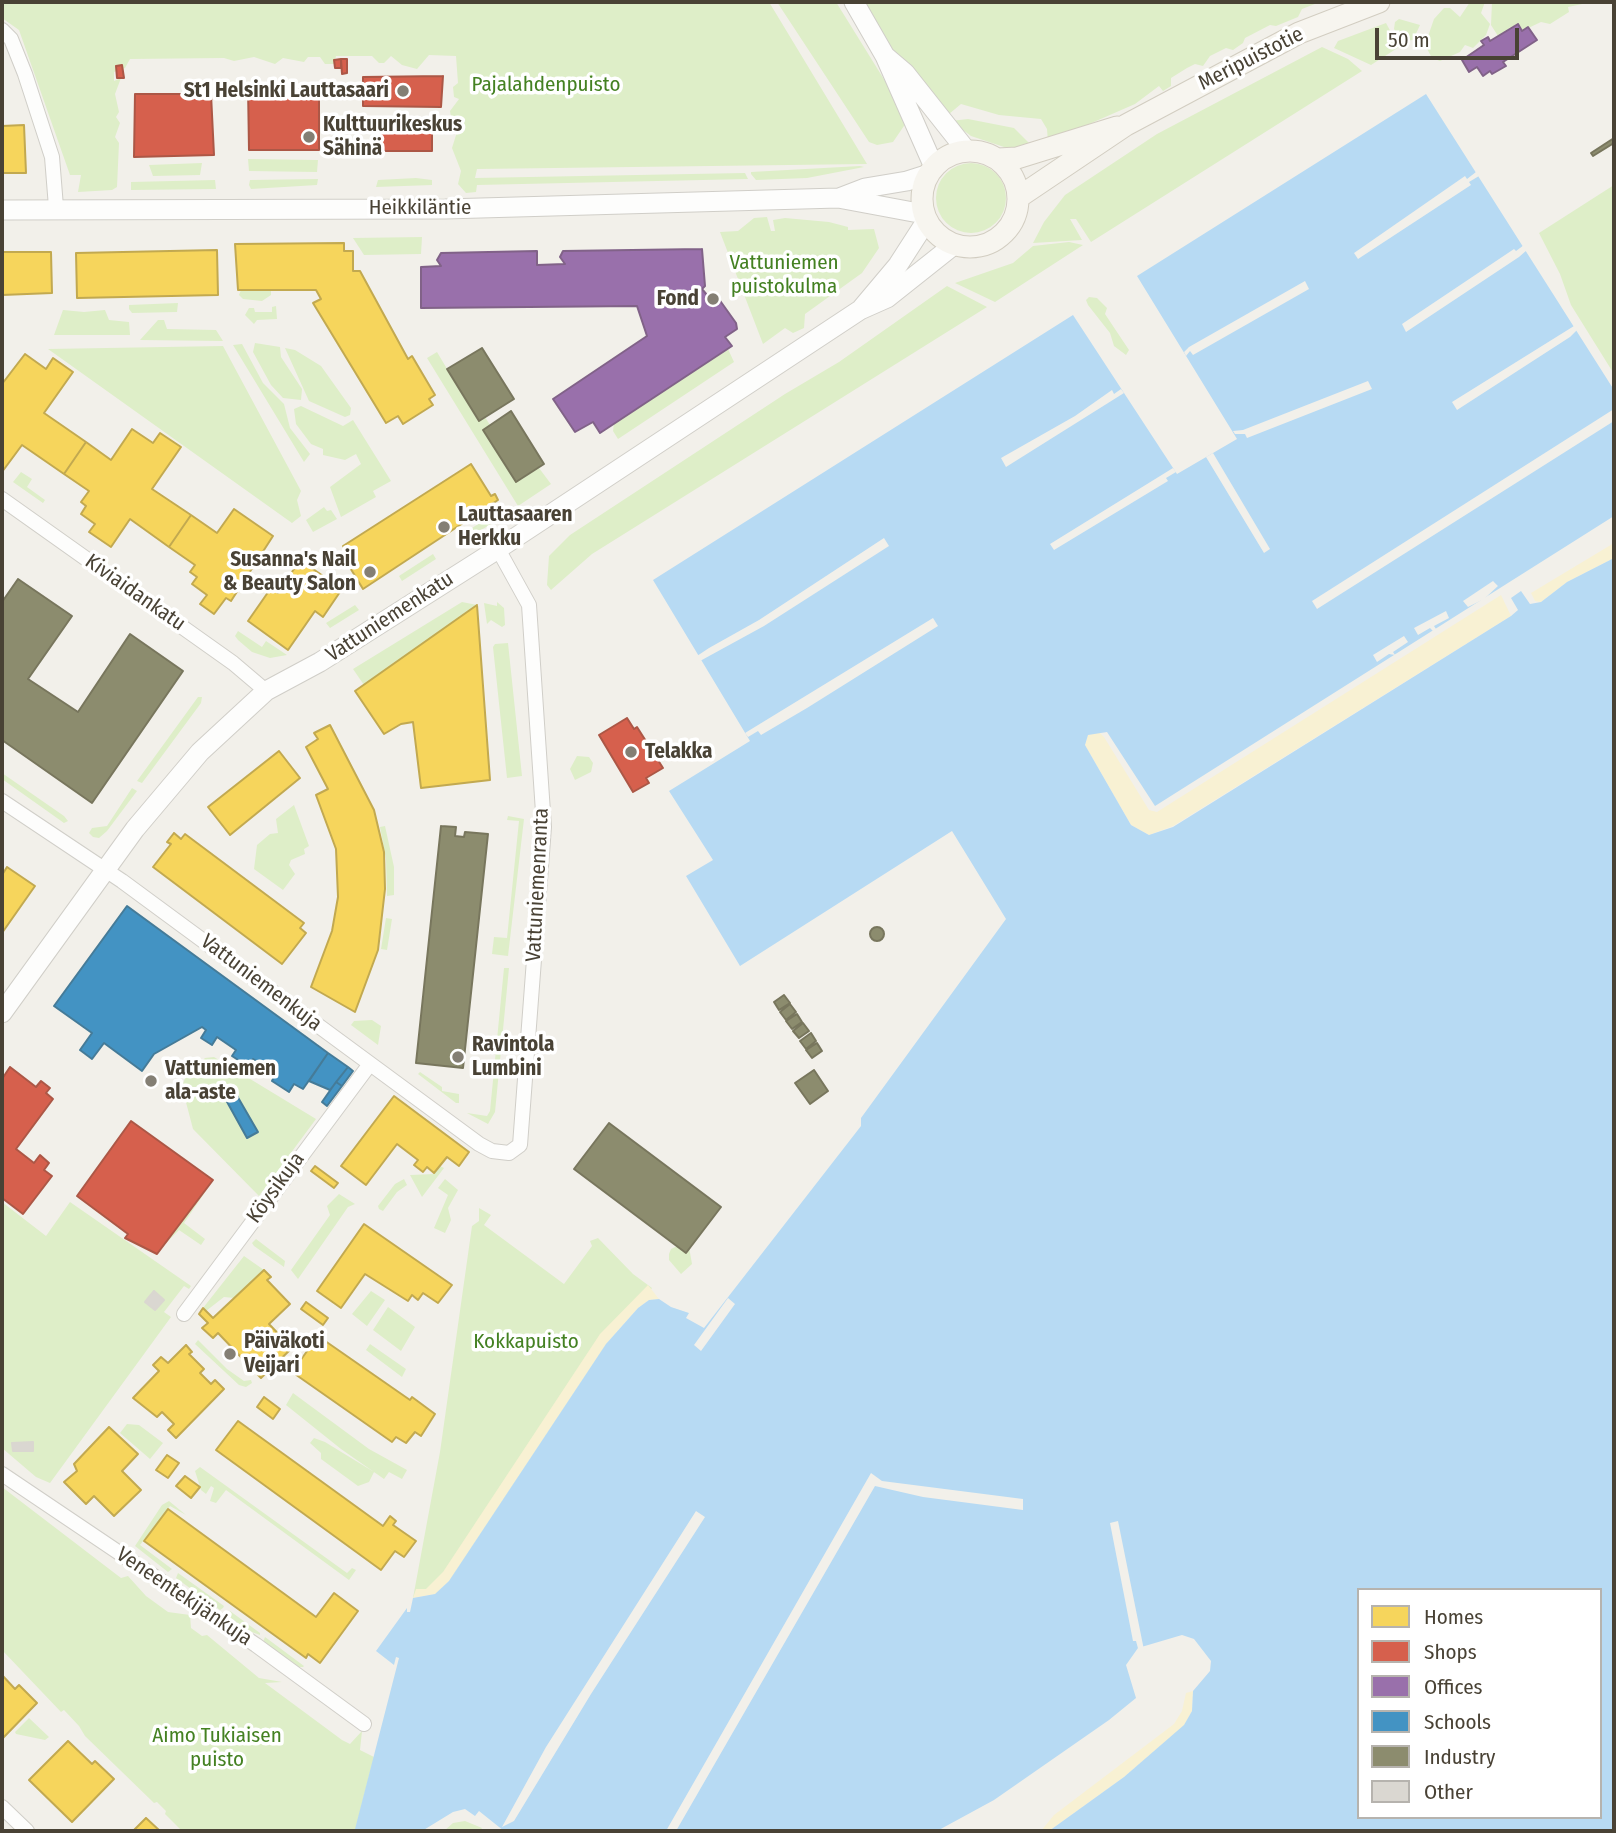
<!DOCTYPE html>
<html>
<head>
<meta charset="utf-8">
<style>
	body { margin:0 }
	#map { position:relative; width:1616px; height:1833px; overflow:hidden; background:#f2f0ea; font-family:"Fira Sans Condensed",sans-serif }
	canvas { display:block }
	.frame { position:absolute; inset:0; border:4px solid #494235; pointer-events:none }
	.legend { position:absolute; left:1357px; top:1588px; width:245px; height:231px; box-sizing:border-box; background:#fff; border:2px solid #b6b3ae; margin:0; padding:9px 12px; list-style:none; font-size:21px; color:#494235 }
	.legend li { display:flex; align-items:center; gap:14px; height:35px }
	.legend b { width:35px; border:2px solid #b6b3ae }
	.scale { position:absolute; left:1375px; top:28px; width:144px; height:32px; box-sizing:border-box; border:4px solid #494235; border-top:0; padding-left:9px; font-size:21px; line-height:24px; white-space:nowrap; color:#494235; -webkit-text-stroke:5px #fff; paint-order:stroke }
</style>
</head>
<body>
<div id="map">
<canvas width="1616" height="1833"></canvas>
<div class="frame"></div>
<ul class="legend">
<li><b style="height:19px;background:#f6d55c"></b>Homes</li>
<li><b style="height:19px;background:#d6604d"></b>Shops</li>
<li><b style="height:19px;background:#9970ab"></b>Offices</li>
<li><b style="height:19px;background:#4393c3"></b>Schools</li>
<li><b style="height:19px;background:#8c8c6e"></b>Industry</li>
<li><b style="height:19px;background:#dad7d1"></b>Other</li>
</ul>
<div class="scale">50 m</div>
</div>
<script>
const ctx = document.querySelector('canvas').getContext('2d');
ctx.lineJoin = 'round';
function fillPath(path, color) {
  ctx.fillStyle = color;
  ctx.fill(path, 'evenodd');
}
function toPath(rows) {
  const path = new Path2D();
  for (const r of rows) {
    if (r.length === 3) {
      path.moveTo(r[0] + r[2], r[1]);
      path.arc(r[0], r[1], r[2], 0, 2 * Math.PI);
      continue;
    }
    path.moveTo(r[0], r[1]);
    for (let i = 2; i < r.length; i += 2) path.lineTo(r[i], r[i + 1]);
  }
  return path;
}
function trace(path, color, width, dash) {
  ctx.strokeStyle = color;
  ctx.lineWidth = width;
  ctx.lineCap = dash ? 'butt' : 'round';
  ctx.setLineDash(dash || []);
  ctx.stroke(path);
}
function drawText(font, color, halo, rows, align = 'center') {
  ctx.font = font + ' "Fira Sans Condensed",sans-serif';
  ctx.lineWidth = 7;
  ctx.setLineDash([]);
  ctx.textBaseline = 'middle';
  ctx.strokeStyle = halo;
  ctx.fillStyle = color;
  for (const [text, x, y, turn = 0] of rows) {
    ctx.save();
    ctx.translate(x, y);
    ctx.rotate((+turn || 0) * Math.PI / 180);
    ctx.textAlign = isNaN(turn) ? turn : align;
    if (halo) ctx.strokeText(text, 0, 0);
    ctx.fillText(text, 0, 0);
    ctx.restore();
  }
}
const green = toPath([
	[2,2,769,2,867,164,477,169,475,178,745,173,748,179,477,185,476,192,466,193,458,184,461,171,452,148,457,132,453,128,450,111,459,99,454,97,453,87,458,83,456,56,429,55,417,69,402,65,391,56,384,63,379,63,372,56,336,56,334,64,325,64,320,57,308,57,304,62,283,58,275,64,254,57,234,61,224,58,130,59,125,68,114,72,114,81,121,78,115,94,119,112,116,117,120,123,115,137,119,143,117,187,112,190,78,192,81,175,70,175,19,30,2,18],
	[777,2,836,2,890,89,906,123,893,142,877,145,869,142],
	[855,2,1320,2,1302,9,1298,17,1276,26,1270,25,1245,38,1243,43,1233,50,1226,48,1210,56,1203,66,1195,64,1187,68,1171,78,1171,86,1163,91,1159,86,1135,104,1048,142,1047,129,1041,119,999,115,961,104,949,114,901,76,886,37],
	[1470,2,1485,2,1481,13,1490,24,1486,35,1473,48,1465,45,1460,52,1440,61,1432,58,1425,45,1434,19,1444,8,1450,8,1460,17],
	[1492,2,1592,2,1568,7,1569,12,1550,24,1541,22,1522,31,1517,24,1498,36,1491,25],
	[1399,19,1420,25,1413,40,1402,41,1394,29,1395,22],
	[1386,23,1399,47,1371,65,1334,48,1338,41],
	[1322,47,1348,59,1362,71,1091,242,1076,219,1070,219,1082,240,1033,243,1044,222,1065,195,1157,134],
	[968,119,1014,128,1032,146,1010,149,971,136,951,121],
	[248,159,318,160,317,172,249,171],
	[971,198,35],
	[202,163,200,175,153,176,149,165],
	[860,166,864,167,807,178,756,180,751,174,751,172],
	[416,178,432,180,432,185,376,187,378,180],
	[318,179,317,185,251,189,249,185,250,180],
	[215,180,216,189,131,190,131,182],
	[1614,185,1614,374,1571,305,1560,274,1539,233],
	[767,217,771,231,775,231,773,220,785,218,829,222,848,227,848,230,874,229,879,248,862,273,805,314,804,328,793,333,785,328,763,344,720,232,738,231,754,218],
	[422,237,421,254,364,255,353,238],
	[1069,242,1083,245,995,302,955,283,1013,263,1033,246],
	[947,286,987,307,592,554,551,590,547,585,549,556,570,535,785,394,839,362],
	[241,290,271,290,271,295,262,301,243,299,239,295],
	[1089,297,1097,298,1107,308,1105,314,1129,350,1126,355,1114,346,1110,333,1088,305,1086,300],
	[178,303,177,312,132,313,129,309,129,305],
	[276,306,277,319,257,320,254,324,245,315,249,308,254,308,255,312,272,312,272,307],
	[63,310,84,312,105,310,109,320,129,322,130,335,54,335],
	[158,320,164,320,167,329,216,330,223,341,140,340],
	[255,343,280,347,281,357,302,389,301,400,283,398,271,385,253,352],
	[242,344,263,383,284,404,290,428,310,454,304,462,233,345],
	[223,346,301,491,297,500,301,516,292,523,48,349],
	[285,348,295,350,321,366,351,408,350,415,345,417,309,401],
	[728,349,734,362,618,439,613,431,614,423],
	[437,352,478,421,485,417,490,425,483,430,516,482,539,468,551,484,518,506,427,358],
	[301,406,343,426,353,420,391,481,373,491,376,497,341,517,330,487,361,464,356,454,345,460,323,455,323,449,311,444,296,424,294,409],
	[21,472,32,479,27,487,45,500,43,503,13,482],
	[324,507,327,511,331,510,337,519,313,532,306,520],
	[504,507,504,516,473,535,469,530],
	[433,554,436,559,402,581,399,576],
	[462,602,477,605,364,685,353,669],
	[497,602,504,608,505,625,502,627,491,620,487,624,484,603,497,606],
	[355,605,359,610,330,628,326,623],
	[238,631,262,647,266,641,287,655,270,658,252,652,238,640,235,636],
	[508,643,522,776,507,778,493,647,495,644],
	[198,697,202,697,201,703,142,783,137,781],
	[577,756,589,757,593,763,591,772,575,780,570,769],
	[2,773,64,816,68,821,64,823,2,779],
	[132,788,137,791,107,831,99,838,93,837,89,833,92,828,107,826],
	[294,805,309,846,304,849,305,854,291,860,289,865,295,874,283,890,254,869,257,845,270,834,278,833,276,819],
	[508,816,524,819,508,956,492,954,494,937,507,938,519,821,507,820],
	[385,826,394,867,394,895,387,896,386,859,380,827],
	[386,918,392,919,387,950,381,949],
	[504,968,509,968,495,1112,488,1124,467,1113,487,1116,490,1111],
	[372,1020,381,1026,378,1045,351,1025,354,1021],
	[214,1057,316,1119,259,1196,193,1129,182,1087,185,1078,205,1058],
	[420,1072,442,1087,442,1091,459,1094,459,1103,456,1103,418,1074],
	[440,1166,444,1168,422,1197,410,1175,434,1174],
	[404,1179,407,1185,397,1192,383,1211,379,1209,378,1206,395,1184],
	[445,1179,458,1190,448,1208,451,1220,445,1233,434,1228,448,1195,438,1188],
	[210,1185,184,1223,205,1239,201,1245,179,1230,165,1244],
	[339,1194,355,1204,348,1207,298,1279,291,1270,330,1215,327,1206],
	[2,1202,46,1236,70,1202,191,1286,189,1289,184,1286,164,1312,171,1317,50,1483,36,1477,2,1448],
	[479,1208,491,1215,484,1225,564,1284,592,1246,590,1241,598,1238,633,1274,652,1288,606,1344,449,1581,413,1598,440,1452,472,1226,479,1221],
	[256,1239,285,1261,284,1267,254,1246,252,1243],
	[688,1241,692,1264,681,1274,669,1260,669,1254,671,1249],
	[244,1256,264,1270,234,1298,224,1297,206,1311,203,1308],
	[371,1291,385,1300,367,1326,352,1314],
	[388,1307,415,1327,401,1351,373,1330],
	[198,1340,227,1369,244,1381,251,1380,252,1383,246,1387,239,1385,195,1344],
	[370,1344,406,1369,402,1377,366,1350],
	[293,1393,369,1449,407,1470,402,1479,389,1472,384,1479,341,1449,286,1405],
	[127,1424,139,1425,163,1443,150,1459,120,1433],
	[314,1438,325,1442,374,1472,369,1482,358,1486,321,1459,321,1453,310,1443],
	[200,1467,347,1573,352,1568,356,1570,349,1580,226,1490,216,1503,210,1501,214,1488,211,1486,206,1494,201,1490,195,1471],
	[2,1487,121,1578,128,1576,146,1596,168,1612,190,1615,191,1628,202,1636,207,1635,259,1678,282,1682,265,1683,342,1740,350,1744,362,1731,360,1750,374,1757,355,1831,182,1831,165,1814,166,1811,157,1802,154,1803,85,1736,79,1726,64,1710,61,1712,2,1650],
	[169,1501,186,1515,170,1506,140,1545,172,1569,168,1572,135,1546,162,1505],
	[178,1573,224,1606,223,1608,220,1610,176,1578],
	[230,1611,260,1633,260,1635,246,1630,227,1615],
	[265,1637,304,1666,303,1667,297,1667,263,1642],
	[29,1718,49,1737,45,1740,16,1734,15,1732],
	[465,1821,482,1828,480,1831,444,1831,453,1823]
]);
const sand = toPath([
	[1614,543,1614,558,1567,582,1541,602,1535,601,1531,593],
	[1501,595,1511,616,1173,826,1149,835,1131,825,1085,745,1088,735,1098,731,1104,737,1149,810,1157,812],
	[648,1285,659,1299,649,1300,638,1308,606,1344,449,1581,436,1594,413,1598,416,1589,426,1589,443,1572,600,1334],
	[1193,1691,1192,1711,1184,1726,1124,1777,1049,1831,1041,1831,1054,1815,1174,1724,1182,1711,1186,1693]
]);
const water = toPath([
	[1426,94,1614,390,1614,516,1155,806,1107,732,1088,735,1085,745,1131,825,1149,835,1173,827,1511,616,1518,610,1511,598,1521,591,1530,604,1541,602,1567,582,1614,558,1614,1831,1049,1831,1124,1777,1184,1725,1192,1711,1193,1691,1210,1671,1211,1661,1194,1639,1182,1635,1138,1648,1126,1665,1136,1698,1109,1720,994,1800,937,1831,504,1831,479,1811,475,1816,465,1809,453,1812,422,1831,355,1829,399,1658,396,1657,394,1665,376,1651,407,1608,407,1612,410,1612,413,1598,435,1594,449,1581,606,1344,638,1308,649,1300,659,1299,671,1307,689,1313,686,1318,704,1328,861,1126,861,1118,1006,919,952,831,740,966,686,876,713,860,669,791,750,741,653,580,1073,315,1177,474,1237,439,1137,276],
	[1359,1590,1600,1590,1600,1817,1359,1817]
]);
const pier = toPath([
	[1476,172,1479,176,1469,182,1471,185,1358,259,1354,253,1465,176,1467,179],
	[1524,245,1527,250,1519,257,1406,332,1402,324,1514,249,1516,251],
	[1305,281,1309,289,1193,355,1190,351,1186,356,1184,352,1189,347],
	[1574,326,1577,330,1570,337,1457,410,1452,402],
	[1368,381,1372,389,1247,438,1245,434,1235,434,1233,431,1243,430],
	[1121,389,1124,393,1006,467,1001,458,1075,416,1112,390,1114,394],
	[1614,409,1614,421,1317,609,1312,601],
	[1213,453,1270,549,1264,553,1206,457],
	[1173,468,1176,472,1166,478,1168,481,1054,550,1050,544],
	[884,538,889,546,764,626,700,661,697,656,709,648,759,620],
	[1493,581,1498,586,1484,599,1468,607,1463,601],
	[1446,611,1449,618,1434,626,1436,629,1433,631,1430,628,1418,635,1414,628],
	[933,618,938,626,807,708,761,735,758,731,748,737,745,733],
	[1404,636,1408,642,1393,652,1395,655,1389,654,1377,662,1373,655],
	[728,1298,735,1304,701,1351,694,1345],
	[871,1473,882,1481,1023,1499,1023,1510,923,1497,875,1486,676,1831,666,1831],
	[696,1511,705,1517,591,1694,514,1821,502,1827,546,1747],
	[1118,1521,1144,1650,1139,1652,1136,1641,1133,1641,1110,1523]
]);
const homes = toPath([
	[24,125,26,173,2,173,2,126,24,125],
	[344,243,344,251,353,251,353,271,360,271,408,359,412,356,435,395,429,399,433,405,403,424,398,416,386,423,313,303,321,299,316,290,238,290,235,244,344,243],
	[217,250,218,295,77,298,76,253,217,250],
	[2,252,51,252,52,293,2,295,2,252],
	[25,354,46,369,53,358,73,372,44,413,86,442,64,474,22,445,2,472,2,384,25,354],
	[132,429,153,443,160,433,181,447,152,489,191,515,169,547,130,519,111,547,89,532,95,524,81,514,86,506,81,502,89,491,64,474,86,442,111,460,132,429],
	[471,464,491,496,495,494,498,500,363,589,349,566,354,563,343,546,471,464],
	[234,509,273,536,231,601,226,598,214,614,200,604,207,595,192,584,197,577,190,572,195,565,169,547,191,515,217,533,234,509],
	[300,560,342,589,323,617,315,611,288,650,248,621,271,588,278,593,300,560],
	[477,605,490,780,421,788,413,722,401,724,384,734,355,691,477,605],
	[330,725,374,810,384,852,385,889,378,950,355,1012,311,987,332,931,338,897,336,849,316,795,328,789,306,747,318,739,314,733,330,725],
	[279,751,300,778,230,835,208,807,279,751],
	[174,833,181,839,185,834,304,923,300,928,306,933,282,964,153,867,171,844,167,842,174,833],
	[7,867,35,886,2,933,2,875,7,867],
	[394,1096,469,1152,459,1166,447,1157,434,1173,427,1167,423,1172,414,1165,418,1160,397,1144,366,1185,341,1166,394,1096],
	[315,1166,338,1183,334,1188,311,1171,315,1166],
	[364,1224,452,1285,438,1303,423,1293,418,1300,412,1295,408,1301,365,1274,341,1308,317,1291,364,1224],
	[264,1270,271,1277,267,1280,290,1304,269,1324,292,1348,261,1378,218,1333,213,1338,202,1328,208,1323,199,1314,203,1308,213,1318,264,1270],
	[306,1302,328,1318,323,1325,301,1309,306,1302],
	[318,1336,410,1400,412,1397,435,1414,421,1436,415,1432,406,1443,396,1437,392,1442,292,1372,318,1336],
	[186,1345,192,1352,189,1354,204,1369,200,1373,211,1384,215,1380,224,1389,176,1438,168,1430,174,1424,162,1412,157,1417,133,1398,159,1371,153,1365,161,1357,168,1363,186,1345],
	[264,1397,280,1409,273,1419,257,1407,264,1397],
	[238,1421,383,1526,390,1516,396,1521,393,1525,416,1541,404,1557,395,1551,381,1570,216,1450,238,1421],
	[109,1427,138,1454,122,1471,141,1490,114,1516,94,1496,86,1504,64,1482,77,1471,74,1464,109,1427],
	[167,1455,179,1463,168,1478,156,1470,167,1455],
	[185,1476,200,1487,191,1498,176,1486,185,1476],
	[168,1509,316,1617,334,1593,358,1611,320,1663,308,1654,306,1658,144,1541,168,1509],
	[2,1675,15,1689,19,1685,37,1703,2,1739,2,1675],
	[68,1741,92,1764,95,1761,114,1779,72,1822,29,1780,68,1741],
	[146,1818,160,1831,133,1831,146,1818]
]);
const shops = toPath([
	[341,59,347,59,347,73,342,74,341,59],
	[341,59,341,68,335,68,334,60,341,59],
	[122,65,124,78,117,78,116,66,122,65],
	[443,76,441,107,363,106,363,77,443,76],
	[248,86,319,86,319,150,249,150,248,86],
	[135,94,211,94,214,155,134,157,135,94],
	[375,126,432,127,432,151,375,151,375,126],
	[627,718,634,729,637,727,663,768,646,778,649,783,633,792,599,735,627,718],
	[10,1067,36,1087,41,1081,50,1088,46,1093,53,1099,16,1149,34,1163,40,1155,49,1163,44,1170,52,1176,23,1214,2,1198,2,1079,10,1067],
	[131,1121,213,1180,157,1254,125,1238,128,1234,77,1196,131,1121]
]);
const offices = toPath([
	[1518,24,1522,31,1528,27,1537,40,1503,62,1506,66,1492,74,1490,71,1483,76,1477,67,1469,72,1462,60,1484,45,1481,41,1488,37,1490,41,1518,24],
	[702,249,705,286,702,289,707,295,716,295,736,323,737,329,725,337,732,346,600,433,593,422,575,432,553,399,647,336,637,306,421,308,421,267,441,266,437,260,441,253,537,251,537,265,565,264,560,257,563,251,702,249]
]);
const schools = toPath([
	[127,906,328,1053,303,1089,294,1084,289,1092,272,1081,276,1073,253,1059,249,1067,232,1056,236,1050,217,1037,212,1045,201,1038,206,1030,202,1027,154,1054,142,1071,104,1043,92,1059,80,1050,92,1033,54,1006,127,906],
	[328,1053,348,1067,330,1090,309,1081,328,1053],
	[348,1067,353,1071,342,1086,336,1082,348,1067],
	[336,1082,342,1086,327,1106,322,1102,336,1082],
	[236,1094,258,1132,247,1138,226,1100,236,1094]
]);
const industry = toPath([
	[1614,138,1614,143,1593,156,1591,153,1614,138],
	[482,348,514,399,479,421,447,369,482,348],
	[511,411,544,464,516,482,483,430,511,411],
	[18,579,72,616,28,679,78,712,130,634,183,671,92,803,2,740,2,602,18,579],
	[441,826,456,827,455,836,464,837,465,832,488,834,463,1068,416,1063,441,826],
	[877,934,7],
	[784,995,790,1003,779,1010,774,1002,784,995],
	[790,1004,796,1012,786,1020,780,1012,790,1004],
	[797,1014,802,1022,792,1029,786,1021,797,1014],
	[803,1023,809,1031,799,1038,793,1031,803,1023],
	[811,1033,816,1041,806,1049,800,1041,811,1033],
	[817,1043,822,1051,812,1058,806,1050,817,1043],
	[814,1070,828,1091,810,1104,795,1083,814,1070],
	[609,1123,721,1207,686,1253,574,1169,609,1123]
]);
const building = toPath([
	[154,1291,164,1300,155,1310,145,1302,154,1291],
	[33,1442,33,1451,13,1451,12,1443,33,1442]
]);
const minor = toPath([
	[2,30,11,39,25,74,52,157,56,207],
	[2,499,233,663,266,691],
	[2,801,122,881,479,1144,492,1151,509,1153,520,1145,544,827,529,605,498,549],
	[184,1314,370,1064],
	[2,1474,256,1645,364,1724],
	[2,1807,27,1831]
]);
const tertiary = toPath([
	[854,2,885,56,934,167],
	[885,56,905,73,966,150],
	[839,198,865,188,907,181,929,174],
	[2,210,445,209,838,198,924,214],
	[861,309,898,265,927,220],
	[2,1013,135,829,200,752,266,691,320,662,498,549,860,310,887,298,955,244]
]);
const secondary = toPath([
	[970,199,48],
	[998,159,1017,158,1117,127],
	[1019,197,1126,125,1299,33,1379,2]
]);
const markers = [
	[403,91,7,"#847f74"],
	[309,137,7,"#847f74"],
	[713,299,7,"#847f74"],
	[444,527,7,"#847f74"],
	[370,572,7,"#847f74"],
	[631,752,7,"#847f74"],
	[458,1057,7,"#847f74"],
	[151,1081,7,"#847f74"],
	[230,1354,7,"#847f74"]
];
const streetNames = [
	["Meripuistotie",1251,59,-27],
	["Heikkiläntie",420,208],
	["Kiviaidankatu",135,593,35],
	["Vattuniemenkatu",390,617,-33],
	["Vattuniemenranta",538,885,-87],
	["Vattuniemenkuja",261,983,37],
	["Köysikuja",276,1188,-54],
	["Veneentekijänkuja",184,1597,34]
];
const parkNames = [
	["Pajalahdenpuisto",546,85],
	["Vattuniemen",784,263],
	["puistokulma",784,287],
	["Kokkapuisto",526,1342],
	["Aimo Tukiaisen",217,1736],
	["puisto",217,1760]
];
const poiNames = [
	["St1 Helsinki Lauttasaari",389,91,"right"],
	["Kulttuurikeskus",323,125],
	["Sähinä",323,149],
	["Fond",699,299,"right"],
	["Lauttasaaren",458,515],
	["Herkku",458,539],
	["Susanna's Nail",356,560,"right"],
	["& Beauty Salon",356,584,"right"],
	["Telakka",645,752],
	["Ravintola",472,1045],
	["Lumbini",472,1069],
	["Vattuniemen",165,1069],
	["ala-aste",165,1093],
	["Päiväkoti",244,1342],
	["Veijari",244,1366]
];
fillPath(green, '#deeec8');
fillPath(sand, '#f8f1d3');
fillPath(water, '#b7daf3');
fillPath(pier, '#f2f0ea');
fillPath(homes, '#f6d55c');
trace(homes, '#c2a950', 2);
fillPath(shops, '#d6604d');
trace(shops, '#ac5746', 2);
fillPath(offices, '#9970ab');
trace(offices, '#816288', 2);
fillPath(schools, '#4393c3');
trace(schools, '#457b98', 2);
fillPath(industry, '#8c8c6e');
trace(industry, '#78765d', 2);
fillPath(building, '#dad7d1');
trace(building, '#dad7d0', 2);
trace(minor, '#d0cec8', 16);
trace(tertiary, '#d0cec8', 21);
trace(secondary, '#d2cdc1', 23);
trace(minor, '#fdfdfc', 14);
trace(tertiary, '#fdfdfc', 19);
trace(secondary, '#f7f5ef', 21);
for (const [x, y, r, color] of markers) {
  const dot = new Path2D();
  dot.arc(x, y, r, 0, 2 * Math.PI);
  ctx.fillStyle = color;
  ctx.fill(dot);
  trace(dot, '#fff', 2.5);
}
drawText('21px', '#494235', '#fff', streetNames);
drawText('21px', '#448122', '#fff', parkNames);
drawText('bold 21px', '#494235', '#fff', poiNames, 'left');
</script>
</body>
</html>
